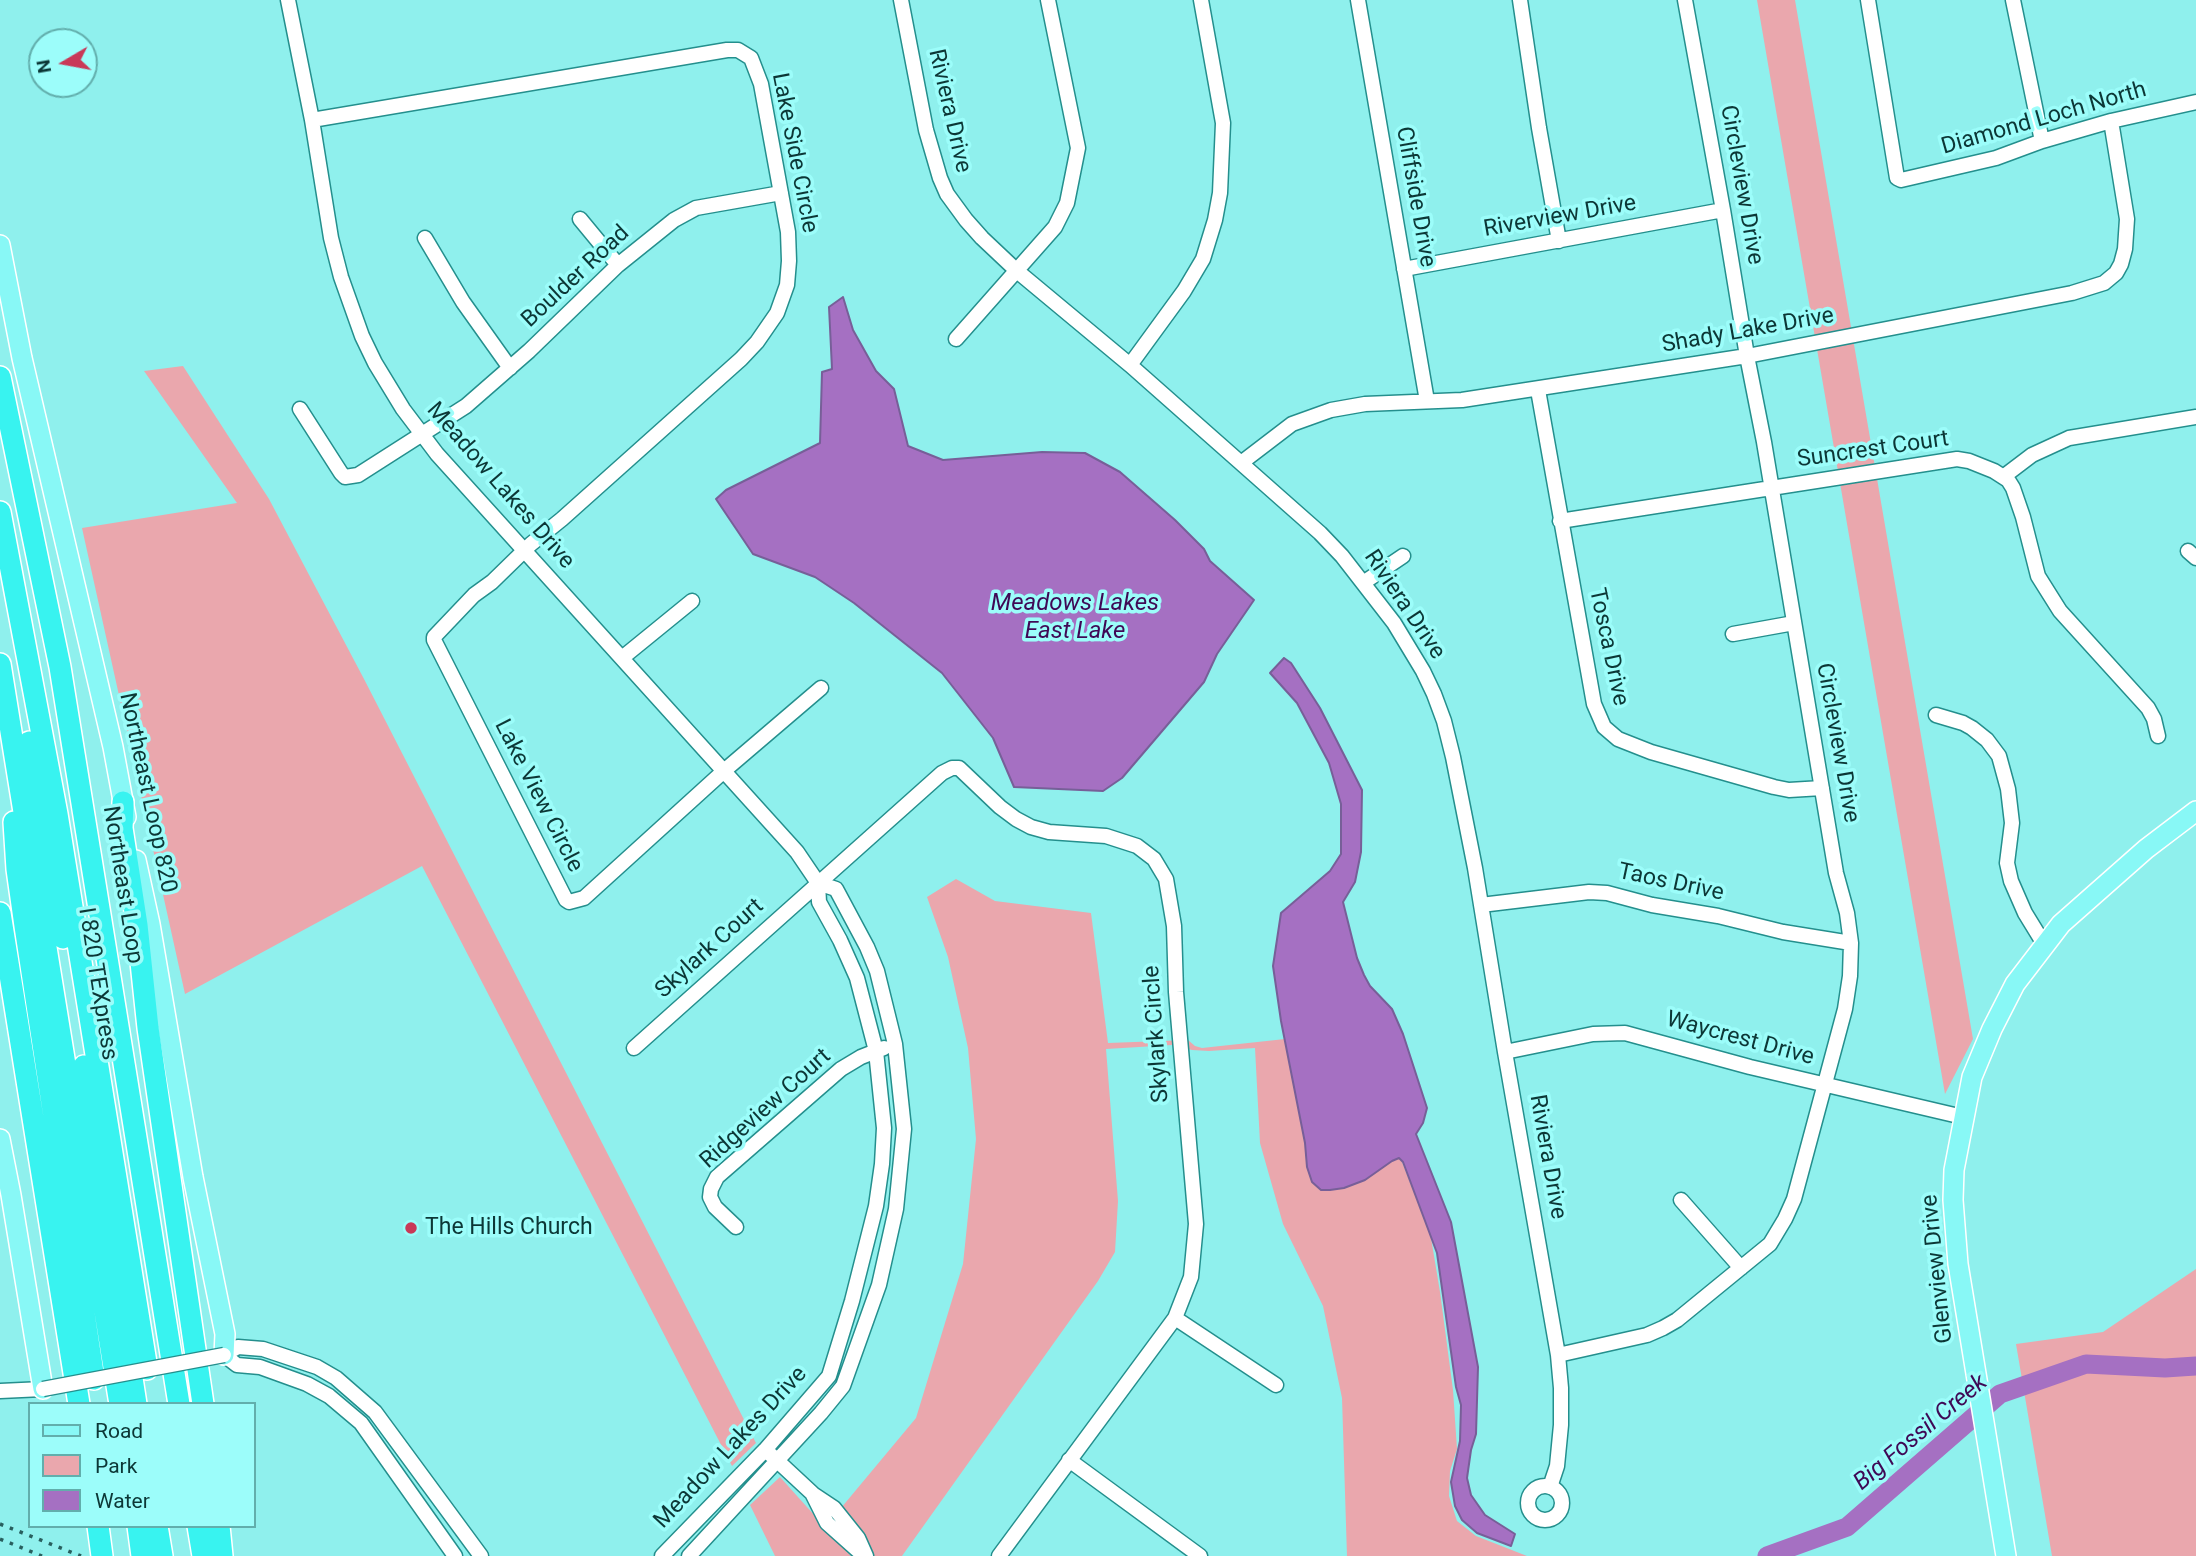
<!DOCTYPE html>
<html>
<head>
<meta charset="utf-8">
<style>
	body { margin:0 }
	#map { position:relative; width:2196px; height:1556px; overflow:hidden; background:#8ff0ed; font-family:Roboto,sans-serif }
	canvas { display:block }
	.legend { position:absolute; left:28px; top:1402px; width:228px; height:126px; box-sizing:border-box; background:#9cfdfa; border:2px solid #62aeac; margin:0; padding:9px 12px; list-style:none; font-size:21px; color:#0c3736 }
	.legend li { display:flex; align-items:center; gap:14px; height:35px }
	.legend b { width:35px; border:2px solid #62aeac }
	.north { position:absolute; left:28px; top:28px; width:70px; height:70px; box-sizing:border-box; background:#9cfdfa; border:2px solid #62aeac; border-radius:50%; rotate:260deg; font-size:19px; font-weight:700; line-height:28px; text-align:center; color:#0c3736 }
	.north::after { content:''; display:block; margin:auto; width:24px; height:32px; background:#c93958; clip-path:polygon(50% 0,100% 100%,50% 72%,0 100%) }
</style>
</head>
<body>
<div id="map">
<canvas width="2196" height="1556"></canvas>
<ul class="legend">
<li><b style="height:9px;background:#88f8f6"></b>Road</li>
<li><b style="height:19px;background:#eaa7ad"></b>Park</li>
<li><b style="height:19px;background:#a570c2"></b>Water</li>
</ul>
<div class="north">N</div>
</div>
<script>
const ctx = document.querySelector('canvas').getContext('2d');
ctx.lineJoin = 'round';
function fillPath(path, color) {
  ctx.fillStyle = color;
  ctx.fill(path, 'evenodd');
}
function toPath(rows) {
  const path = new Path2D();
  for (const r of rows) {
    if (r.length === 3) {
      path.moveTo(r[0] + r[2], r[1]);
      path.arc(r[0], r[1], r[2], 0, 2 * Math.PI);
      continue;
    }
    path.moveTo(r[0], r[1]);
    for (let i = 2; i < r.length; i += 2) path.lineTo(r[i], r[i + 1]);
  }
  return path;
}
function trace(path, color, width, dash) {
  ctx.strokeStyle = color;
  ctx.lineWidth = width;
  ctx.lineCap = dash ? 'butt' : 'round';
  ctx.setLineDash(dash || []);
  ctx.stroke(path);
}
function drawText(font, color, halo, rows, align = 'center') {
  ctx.font = font + ' Roboto,sans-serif';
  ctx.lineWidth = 7;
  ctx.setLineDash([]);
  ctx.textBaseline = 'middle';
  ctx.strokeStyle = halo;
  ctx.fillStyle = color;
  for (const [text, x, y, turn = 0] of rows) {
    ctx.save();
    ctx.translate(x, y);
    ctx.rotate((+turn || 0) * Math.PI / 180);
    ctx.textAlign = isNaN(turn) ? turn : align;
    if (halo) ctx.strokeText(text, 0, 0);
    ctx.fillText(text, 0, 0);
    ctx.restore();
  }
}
const green = toPath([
	[1757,0,1795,0,1973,1039,1945,1094],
	[183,366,269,499,364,679,756,1443,732,1466,422,866,185,994,82,528,237,503,144,371],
	[956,879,995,901,1091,913,1108,1043,1188,1040,1195,1046,1202,1048,1285,1039,1305,1143,1307,1167,1344,1188,1365,1180,1392,1161,1400,1157,1430,1232,1440,1292,1453,1390,1457,1449,1450,1471,1449,1496,1457,1521,1476,1536,1527,1556,1347,1556,1342,1398,1323,1306,1283,1224,1260,1143,1255,1048,1209,1051,1192,1050,1172,1045,1106,1049,1118,1201,1115,1252,1098,1281,902,1556,856,1556,841,1508,916,1418,963,1264,976,1139,968,1048,948,957,927,897],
	[2196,1269,2196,1556,2052,1556,2016,1344,2103,1332],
	[780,1477,851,1556,775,1556,750,1505]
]);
const water = toPath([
	[843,297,853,330,876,371,894,389,908,446,943,460,1042,452,1085,453,1120,472,1175,520,1204,549,1210,561,1254,600,1217,654,1204,682,1122,778,1103,791,1014,787,993,738,942,673,854,603,815,577,753,554,716,499,726,490,820,443,822,372,832,369,829,307,843,297],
	[1284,658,1291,663,1320,708,1362,790,1361,852,1355,882,1343,902,1357,958,1364,975,1370,986,1392,1009,1403,1034,1427,1108,1423,1123,1416,1134,1451,1222,1478,1367,1476,1434,1471,1450,1467,1478,1471,1495,1485,1515,1515,1534,1511,1546,1477,1533,1462,1520,1455,1506,1451,1482,1460,1441,1461,1405,1456,1387,1437,1253,1403,1162,1399,1158,1392,1161,1365,1180,1344,1188,1330,1190,1321,1190,1312,1182,1307,1167,1305,1143,1281,1021,1273,966,1281,913,1330,871,1341,854,1341,804,1329,763,1297,703,1270,673,1284,658]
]);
const river = toPath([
	[1767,1556,1847,1527,2000,1394,2086,1364,2165,1368,2196,1366]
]);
const minor = toPath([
	[288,0,312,120,331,238,341,277,362,336,375,363,403,409,437,454,797,852,818,883,819,902,840,940,857,978,876,1051,884,1128,882,1164,876,1206,852,1301,829,1376,765,1450,662,1556],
	[901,0,926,130,940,178,947,194,966,220,982,238,1017,271,1130,365,1320,533,1342,556,1394,623,1423,671,1434,694,1444,721,1453,757,1475,868,1505,1052,1558,1355,1561,1388,1561,1425,1557,1466,1550,1487],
	[1358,0,1427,401],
	[1520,0,1539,128,1559,241],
	[1868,0,1897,178,1901,180,1996,158,2042,141,2111,121,2196,102],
	[2013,0,2042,141],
	[312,120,727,50,738,50,751,58,761,84,788,232,789,261,787,285,777,313,757,342,741,359,562,519,531,544,492,582,474,595,434,637,434,640,566,900,569,902,584,898,725,770,821,688],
	[580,219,618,265],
	[425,238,463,302,510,368],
	[1404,269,1723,210],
	[956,339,1055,227,1067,203,1078,148,1048,0],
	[1130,365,1184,291,1203,259,1215,220,1220,193,1223,123,1201,0],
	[1538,390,1594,704,1604,727,1618,739,1651,752,1774,787,1789,790,1822,788],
	[300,409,341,473,345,477,358,475,466,406,529,351,618,265,674,220,696,208,781,193],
	[1241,463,1292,424,1331,410,1365,404,1462,400,1747,356,2072,293,2104,283,2116,273,2121,264,2125,249,2127,219,2111,121],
	[2003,477,2032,455,2069,438,2196,417],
	[1560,521,1957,459,1969,461,1994,471,2008,480,2013,488,2023,517,2038,576,2060,611,2148,708,2154,719,2158,736],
	[2188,551,2196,558],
	[1363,583,1403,556],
	[1733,634,1794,623],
	[622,658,692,601],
	[1936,715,1963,723,1972,728,1987,740,1999,756,2008,789,2012,823,2007,863,2011,881,2025,913,2044,944],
	[1481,905,1589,892,1607,893,1652,905,1718,916,1783,932,1851,943],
	[634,1048,942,773,952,768,959,768,1000,807,1016,819,1031,827,1049,832,1106,836,1137,846,1154,859,1166,879,1174,926,1176,992,1196,1224,1191,1277,1175,1318,999,1556],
	[1505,1052,1593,1034,1625,1033,1750,1067,1963,1117],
	[1681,1200,1741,1268],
	[736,1227,715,1207,710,1197,711,1189,717,1177,841,1069,861,1057,884,1048],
	[1175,1318,1276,1385],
	[1558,1355,1647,1335,1663,1328,1677,1320,1770,1244,1785,1219,1794,1199,1845,1009,1850,976,1851,943,1847,913,1836,873,1764,442,1747,356,1723,210,1685,0],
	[0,1391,43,1389],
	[770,1454,813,1494,834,1508,858,1538,866,1556],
	[1069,1460,1200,1556],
	[1545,1503,17],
	[813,1495,827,1523,864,1556],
	[455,1556,361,1423,329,1396,307,1384,260,1367,237,1365,224,1355,238,1347,263,1349,317,1367,336,1378,375,1412,481,1556],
	[689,1556,821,1413,843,1386,879,1285,896,1209,904,1129,895,1044,877,971,867,947,836,889,818,883]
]);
const major = toPath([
	[0,245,22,358,113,747,126,817],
	[136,860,150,924,193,1177,225,1334,224,1355],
	[0,1139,11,1195,43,1389],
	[2006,1556,1958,1264,1953,1200,1954,1170,1972,1077,1992,1029,2015,984,2061,924,2146,849,2196,811]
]);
const highway = toPath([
	[0,377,60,667,179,1404],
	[0,512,57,814,147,1369],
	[0,664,120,1404],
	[29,742,63,938],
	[123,802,122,828,137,925,148,1028,203,1404],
	[14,822,17,869,25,926,94,1379],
	[0,913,79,1404],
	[84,1066,136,1404],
	[98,1526,102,1556],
	[138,1526,142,1556],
	[157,1526,162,1556],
	[198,1526,203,1556],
	[219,1526,222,1556]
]);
const rail = toPath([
	[0,1524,81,1556],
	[0,1539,42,1556]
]);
const minorBridge = toPath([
	[43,1389,224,1355]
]);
const markers = [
	[411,1228,7,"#c93958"]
];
const streetNames = [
	["Riviera Drive",949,111,77],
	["Diamond Loch North",2044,119,-16],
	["Lake Side Circle",794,153,79],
	["Circleview Drive",1741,185,80],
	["Cliffside Drive",1415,197,80],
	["Riverview Drive",1560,217,-10],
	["Boulder Road",576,277,-43],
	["Shady Lake Drive",1748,331,-10],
	["Suncrest Court",1873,450,-8],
	["Meadow Lakes Drive",500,486,49],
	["Riviera Drive",1404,605,56],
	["Tosca Drive",1608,647,78],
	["Circleview Drive",1837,743,80],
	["Northeast Loop 820",147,793,78],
	["Lake View Circle",538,796,63],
	["Taos Drive",1671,883,12],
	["Northeast Loop",122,885,81],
	["Skylark Court",710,949,-42],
	["I 820 TEXpress",97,984,81],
	["Skylark Circle",1157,1034,-94],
	["Waycrest Drive",1740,1039,15],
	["Ridgeview Court",766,1109,-42],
	["Riviera Drive",1547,1157,80],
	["Glenview Drive",1938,1269,-96],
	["Meadow Lakes Drive",731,1448,-47]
];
const poiNames = [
	["The Hills Church",425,1228]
];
const waterNames = [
	["Meadows Lakes",1075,604],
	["East Lake",1075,632],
	["Big Fossil Creek",1921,1433,-40]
];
fillPath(green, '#eaa7ad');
fillPath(water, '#a570c2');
trace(water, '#775f98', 2);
trace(river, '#a570c2', 19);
trace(minor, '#248f8d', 17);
trace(major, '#fff', 22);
trace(highway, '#fff', 24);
trace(minor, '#fff', 14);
trace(major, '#88f8f6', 19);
trace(highway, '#38f3f0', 21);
trace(rail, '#285f5e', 3.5, [3.5, 7]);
trace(minorBridge, '#248f8d', 17, []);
trace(minorBridge, '#fff', 14);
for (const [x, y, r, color] of markers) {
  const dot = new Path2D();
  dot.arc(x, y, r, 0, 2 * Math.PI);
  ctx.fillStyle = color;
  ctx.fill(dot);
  trace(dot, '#9cfdfa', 2.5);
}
drawText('23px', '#0c3736', '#9cfdfa', streetNames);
drawText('23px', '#0c3736', '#9cfdfa', poiNames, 'left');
drawText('italic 24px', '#3f0955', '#9cfdfa', waterNames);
</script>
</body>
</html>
